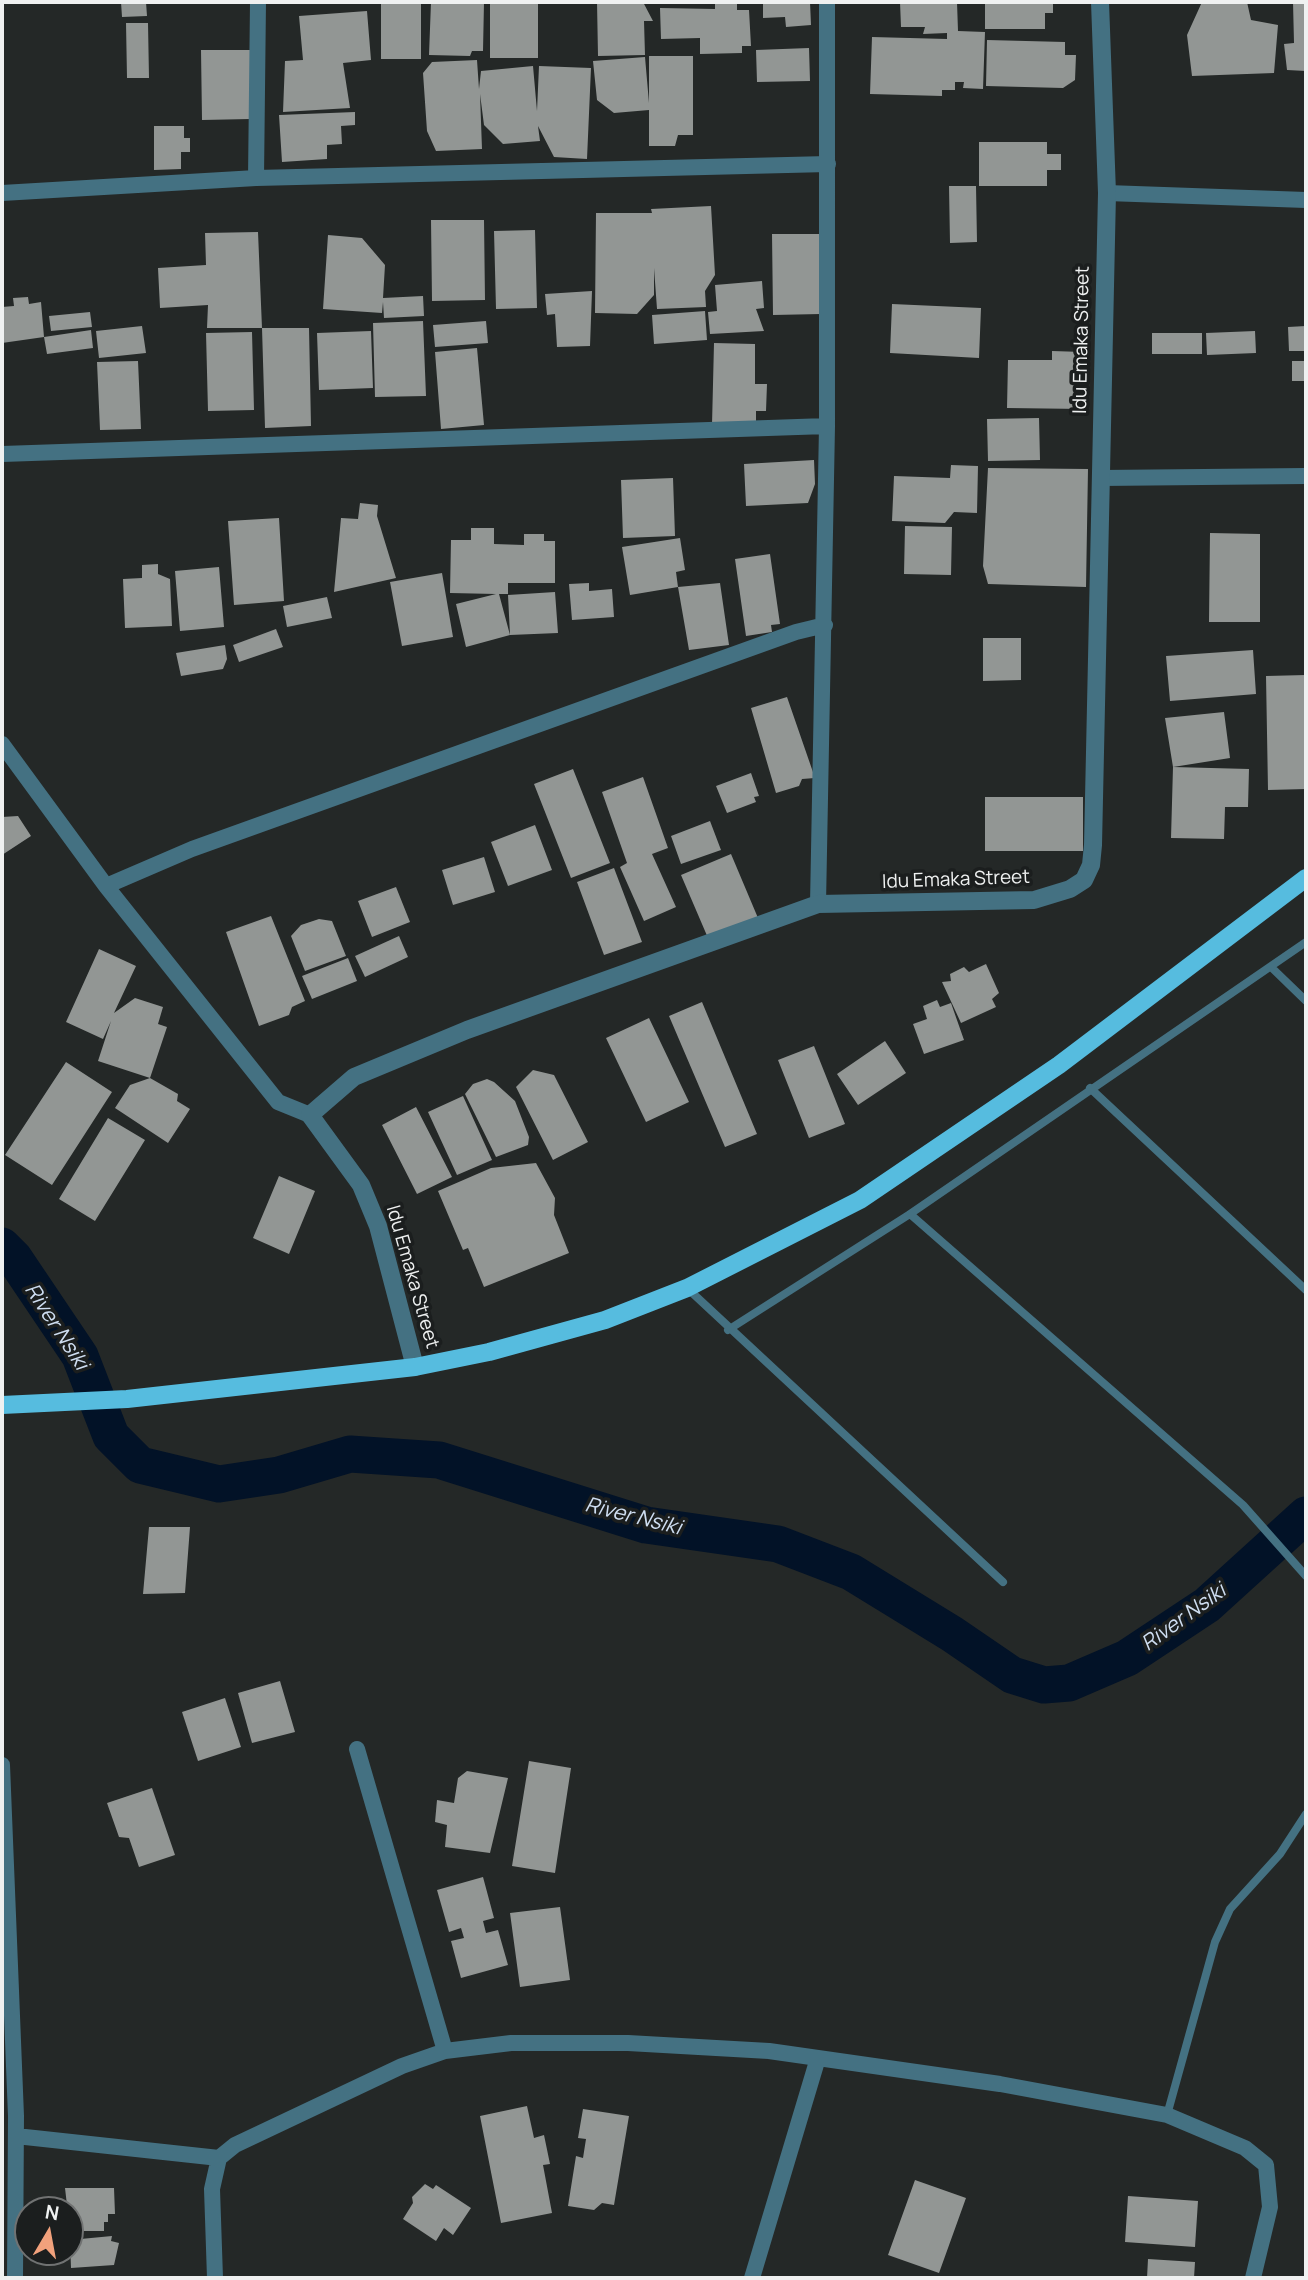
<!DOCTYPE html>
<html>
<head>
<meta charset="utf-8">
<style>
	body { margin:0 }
	#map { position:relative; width:1308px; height:2280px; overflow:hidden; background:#242827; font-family:Manrope,sans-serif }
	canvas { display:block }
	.frame { position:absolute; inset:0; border:4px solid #eff1f1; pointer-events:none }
	.north { position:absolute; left:14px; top:2196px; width:70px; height:70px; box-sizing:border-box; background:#1b1e1e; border:2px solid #707272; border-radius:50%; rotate:10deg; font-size:19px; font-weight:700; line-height:28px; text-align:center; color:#eff1f1 }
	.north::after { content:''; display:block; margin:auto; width:24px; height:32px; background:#f1a17c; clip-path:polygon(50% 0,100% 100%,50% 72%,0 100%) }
</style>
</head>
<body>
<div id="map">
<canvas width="1308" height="2280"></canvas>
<div class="frame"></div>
<div class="north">N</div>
</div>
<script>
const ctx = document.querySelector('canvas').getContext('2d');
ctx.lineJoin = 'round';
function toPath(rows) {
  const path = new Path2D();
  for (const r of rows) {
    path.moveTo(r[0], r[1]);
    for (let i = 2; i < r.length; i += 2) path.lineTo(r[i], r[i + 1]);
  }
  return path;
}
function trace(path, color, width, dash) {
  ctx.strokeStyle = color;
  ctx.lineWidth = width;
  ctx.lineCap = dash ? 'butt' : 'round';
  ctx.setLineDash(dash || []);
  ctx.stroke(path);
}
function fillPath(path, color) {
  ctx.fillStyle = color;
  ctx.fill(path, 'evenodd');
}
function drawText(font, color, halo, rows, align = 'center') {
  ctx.font = font + ' Manrope,sans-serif';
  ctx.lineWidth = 7;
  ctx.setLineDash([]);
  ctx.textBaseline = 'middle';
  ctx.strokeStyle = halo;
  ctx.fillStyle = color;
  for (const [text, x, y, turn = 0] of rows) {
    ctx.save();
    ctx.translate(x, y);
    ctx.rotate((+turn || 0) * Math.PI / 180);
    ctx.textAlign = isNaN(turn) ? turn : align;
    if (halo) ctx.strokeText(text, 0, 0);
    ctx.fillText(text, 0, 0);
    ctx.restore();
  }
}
const river = toPath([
	[2,1246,14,1258,80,1356,111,1436,140,1465,219,1484,279,1475,350,1454,439,1460,646,1525,778,1544,851,1572,952,1634,1012,1675,1044,1685,1069,1683,1127,1658,1207,1605,1306,1515]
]);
const building = toPath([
	[121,2,146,2,147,16,122,17],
	[381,2,421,2,421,59,381,59],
	[431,2,484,2,483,51,472,51,470,56,429,55],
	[490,2,538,2,538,58,490,58],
	[597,2,643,2,653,21,644,21,645,55,598,56],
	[715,2,737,2,737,10,749,10,751,46,742,46,742,53,700,54,700,38,661,39,660,8,715,9],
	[763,2,810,2,811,25,786,27,785,17,763,18],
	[900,2,957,2,958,31,985,32,983,89,963,88,964,82,955,82,955,90,942,90,942,96,870,94,872,37,947,39,947,33,923,34,925,27,901,27],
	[985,2,1053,2,1053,13,1045,13,1045,29,985,29],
	[1202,2,1247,2,1251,20,1278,25,1274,73,1192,76,1187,35],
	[1293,2,1306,2,1306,71,1287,70,1284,44,1294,43],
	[367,11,371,60,343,63,350,108,283,112,285,61,303,60,299,16],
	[126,23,148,23,149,78,127,78],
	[987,40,1065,42,1065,55,1076,55,1075,80,1063,88,986,86],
	[809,48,810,81,757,82,756,50],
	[201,50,250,50,250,119,202,120],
	[649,56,693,56,693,135,678,135,675,146,649,146,649,110,614,113,597,100,593,61,645,57,649,103],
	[477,60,479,89,481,71,533,66,537,111,539,66,591,68,587,159,554,157,538,126,540,141,503,144,484,125,480,94,482,149,436,151,427,131,423,73,432,62],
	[355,112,355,125,341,126,342,144,327,145,327,159,282,162,279,115],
	[154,126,184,126,184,138,190,138,190,152,181,152,181,169,154,170],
	[979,142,1047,142,1047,154,1061,154,1061,170,1047,170,1047,186,979,186],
	[949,186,976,186,977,242,950,243],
	[711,206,715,275,705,291,706,307,657,309,654,268,654,295,637,314,595,313,596,213,652,213,651,209],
	[431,220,484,220,485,300,432,301],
	[535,230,537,308,496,309,494,231],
	[258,232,262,328,309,328,311,426,265,428,262,328,207,328,208,305,160,308,158,268,206,265,205,233],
	[772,234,821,234,821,314,773,315],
	[328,235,362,238,385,265,383,298,423,296,424,316,384,318,383,302,382,313,323,309],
	[762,281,764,308,756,309,764,331,710,334,708,312,717,311,715,285],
	[592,291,590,346,557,347,555,314,547,315,545,294],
	[28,297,29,304,41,302,44,337,2,343,2,307,14,306,13,298],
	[892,304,981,308,979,358,890,353],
	[705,311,707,340,654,344,652,315],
	[90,312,92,327,51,331,49,316],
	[423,321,426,396,375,397,373,323],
	[486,321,488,343,435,347,433,325],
	[142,326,146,353,99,358,96,331],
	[1306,326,1306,351,1289,351,1288,327],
	[91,330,93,348,47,354,44,337],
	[371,331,373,388,319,390,317,333],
	[1255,331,1256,353,1207,355,1206,333],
	[252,332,254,410,208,411,206,333],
	[1152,333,1202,333,1202,354,1152,354],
	[714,343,755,344,755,384,767,384,766,411,756,411,756,426,712,425],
	[477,348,484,425,441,429,435,352],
	[1052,351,1083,352,1083,409,1007,408,1008,360,1052,360],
	[138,361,141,429,100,430,97,362],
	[1292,361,1306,361,1306,381,1292,381],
	[1039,418,1040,460,988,461,987,419],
	[814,460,815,484,808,503,746,506,744,464],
	[951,465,978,466,977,513,954,512,945,523,892,521,894,476,950,478],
	[988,468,1088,469,1086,587,988,584,983,566],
	[673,478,675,536,623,538,621,480],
	[360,503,378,505,377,516,396,578,334,592,341,518,358,519],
	[279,518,284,601,234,605,228,521],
	[905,526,952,527,951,575,904,574],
	[471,528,494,528,494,544,524,545,524,534,544,534,544,541,555,541,555,583,508,583,508,594,499,594,510,635,508,595,555,592,558,633,510,635,466,647,456,604,496,594,450,593,451,540,471,540],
	[1210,533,1260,534,1260,622,1209,622],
	[680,538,685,570,676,572,678,587,720,583,729,645,689,650,678,587,630,595,622,547],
	[770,554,780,624,771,625,772,632,746,636,735,559],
	[158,564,158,574,170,579,172,626,125,628,123,579,142,578,142,565],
	[219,567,224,627,180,631,175,571],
	[442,573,453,637,402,646,390,582],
	[589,583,589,591,612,589,614,617,572,620,569,584],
	[327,597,332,618,287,627,283,606],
	[276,629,283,647,239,662,233,645],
	[983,638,1021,638,1021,680,983,681],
	[225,645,227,659,223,669,181,676,176,653],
	[1253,650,1256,694,1170,701,1166,656],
	[1306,675,1306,789,1268,790,1266,676],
	[787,697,815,778,802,779,799,786,776,793,751,708],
	[1224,712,1230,758,1173,767,1249,769,1248,807,1225,807,1224,839,1171,838,1173,767,1165,718],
	[573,769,610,863,571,878,534,784],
	[751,773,759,796,754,797,756,802,727,813,716,786],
	[643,777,668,848,652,854,676,907,644,921,620,867,627,863,602,792],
	[985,797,1083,797,1083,851,985,851],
	[18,816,31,836,2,855,2,817],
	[710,821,721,850,681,864,671,836],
	[535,825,552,870,508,886,491,842],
	[731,854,758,918,708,938,681,875],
	[484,857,495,892,453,905,442,870],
	[614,868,642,942,604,955,577,882],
	[396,887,410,922,372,937,358,901],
	[271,916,305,1001,292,1007,289,1015,259,1026,226,932],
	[319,919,332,921,346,956,305,971,291,936,301,925],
	[399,936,408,957,365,977,355,956],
	[99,949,136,966,114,1013,135,998,163,1007,158,1024,167,1027,150,1078,98,1061,111,1021,103,1039,66,1022],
	[348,958,357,981,312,999,302,976],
	[986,964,999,993,992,999,996,1007,961,1023,942,982,951,981,950,974,964,967,969,972],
	[937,1000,940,1007,951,1003,964,1040,924,1054,913,1024,927,1019,923,1006],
	[702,1002,757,1134,725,1147,669,1016],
	[649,1018,689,1102,646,1122,606,1038],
	[885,1041,906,1073,858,1105,837,1074],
	[814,1046,845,1124,809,1138,778,1060],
	[66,1062,112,1092,52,1185,5,1155],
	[533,1070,554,1075,588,1142,553,1160,516,1087],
	[150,1078,178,1094,177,1101,190,1109,168,1143,115,1108,130,1085],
	[487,1079,494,1082,515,1101,529,1137,528,1145,496,1157,465,1094,473,1084],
	[463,1096,492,1160,457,1175,428,1112],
	[416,1107,452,1177,417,1194,382,1125],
	[108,1118,145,1140,95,1221,59,1199],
	[536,1163,555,1198,554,1215,569,1253,484,1287,468,1248,463,1250,438,1191,491,1168],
	[279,1176,315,1191,289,1254,253,1238],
	[149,1527,190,1527,185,1593,143,1594],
	[280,1681,295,1732,252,1743,238,1693],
	[225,1698,241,1747,198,1761,182,1712],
	[529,1761,571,1768,555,1873,512,1866],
	[467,1771,508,1778,490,1853,445,1847,447,1825,435,1822,437,1800,454,1803,458,1778],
	[152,1788,175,1855,139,1867,129,1838,119,1837,107,1803],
	[483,1877,494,1918,483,1921,486,1933,498,1930,508,1965,461,1978,451,1941,464,1938,461,1928,449,1932,437,1890],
	[560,1907,570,1980,520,1987,510,1913],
	[527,2106,534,2138,544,2135,550,2164,543,2165,552,2213,501,2223,480,2116],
	[583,2109,629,2116,614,2205,602,2203,594,2210,568,2206,576,2156,583,2158,586,2139,578,2138],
	[915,2180,966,2198,939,2273,888,2255],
	[425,2184,433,2189,436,2185,471,2208,453,2235,444,2228,436,2241,403,2219,413,2203,412,2197],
	[65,2188,114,2188,115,2214,108,2214,108,2222,104,2222,104,2231,70,2231],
	[1128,2196,1198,2201,1195,2247,1125,2242],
	[112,2236,111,2241,119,2243,114,2265,71,2268,70,2240],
	[1148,2259,1195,2262,1194,2278,1147,2278]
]);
const service = toPath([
	[1271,967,1306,1001],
	[1090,1088,1306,1290],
	[910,1214,1243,1505,1306,1576],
	[687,1288,1003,1582],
	[728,1330,910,1214,1306,942],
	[1167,2115,1215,1942,1230,1909,1280,1854,1306,1814]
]);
const minor = toPath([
	[258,2,256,178,828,164],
	[2,193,256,178],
	[1107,193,1306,200],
	[2,454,827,426],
	[1100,478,1306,476],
	[2,744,106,886],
	[818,904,827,426,827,2],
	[310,1115,278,1102,106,886,192,849,796,632,825,625],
	[357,1749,445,2051],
	[2,1765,16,2116,15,2278],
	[16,2136,219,2158],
	[215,2278,212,2189,219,2158,235,2145,402,2066,445,2051,511,2043,628,2043,769,2051,1000,2084,1167,2115,1245,2148,1266,2165,1270,2207,1253,2278],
	[752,2278,818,2058]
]);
const tertiary = toPath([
	[415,1367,378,1226,361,1185,310,1115,354,1077,467,1030,818,904,1034,900,1070,889,1084,880,1091,865,1093,845,1107,193,1100,2]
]);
const primary = toPath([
	[2,1405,127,1399,415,1367,489,1352,605,1320,687,1288,860,1200,1059,1065,1306,878]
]);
const streetNames = [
	["Idu Emaka Street",1082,340,-89],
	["Idu Emaka Street",956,880,-2],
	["Idu Emaka Street",412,1277,74]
];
const waterNames = [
	["River Nsiki",56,1327,57],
	["River Nsiki",633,1517,14],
	["River Nsiki",1184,1618,-36]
];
trace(river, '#021227', 37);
fillPath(building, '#929694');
trace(service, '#447182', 8);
trace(minor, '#447182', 16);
trace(tertiary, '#447182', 18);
trace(primary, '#56bcdf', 18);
drawText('19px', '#eff1f1', '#1b1e1e', streetNames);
drawText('italic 21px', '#ceddf0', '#1b1e1e', waterNames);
</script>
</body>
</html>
